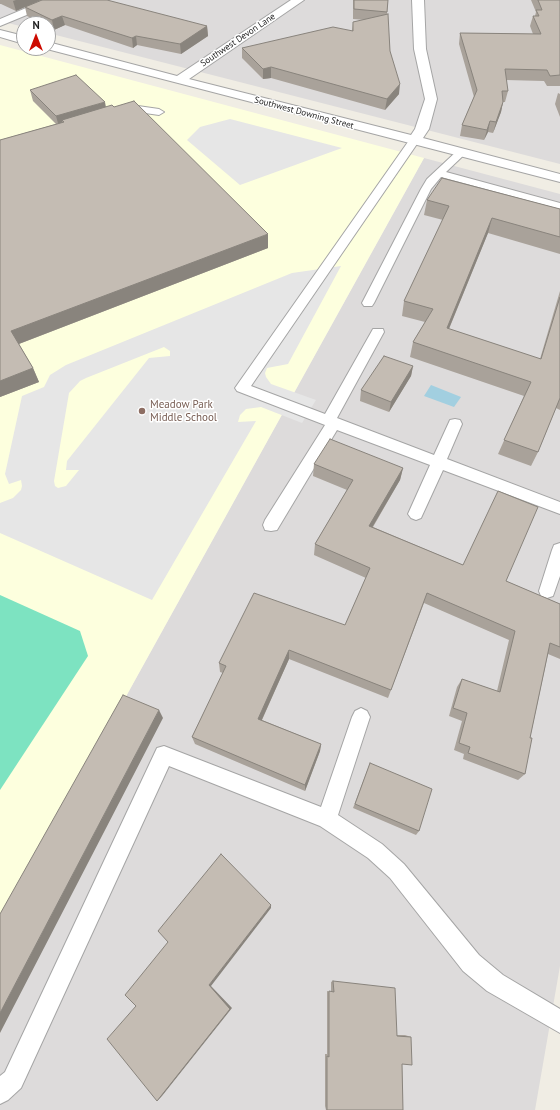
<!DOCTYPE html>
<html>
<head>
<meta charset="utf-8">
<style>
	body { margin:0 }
	#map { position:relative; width:560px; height:1110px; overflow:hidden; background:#f0ede4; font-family:"PT Sans",sans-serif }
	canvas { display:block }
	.north { position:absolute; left:16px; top:16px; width:40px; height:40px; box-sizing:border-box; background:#fff; border:1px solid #a5a5a5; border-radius:50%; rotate:0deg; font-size:11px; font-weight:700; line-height:16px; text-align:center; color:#1e1e1e }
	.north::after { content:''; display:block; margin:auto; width:14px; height:18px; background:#cd0a00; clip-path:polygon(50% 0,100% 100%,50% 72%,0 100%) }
</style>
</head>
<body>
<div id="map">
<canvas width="560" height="1110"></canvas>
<div class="north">N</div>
</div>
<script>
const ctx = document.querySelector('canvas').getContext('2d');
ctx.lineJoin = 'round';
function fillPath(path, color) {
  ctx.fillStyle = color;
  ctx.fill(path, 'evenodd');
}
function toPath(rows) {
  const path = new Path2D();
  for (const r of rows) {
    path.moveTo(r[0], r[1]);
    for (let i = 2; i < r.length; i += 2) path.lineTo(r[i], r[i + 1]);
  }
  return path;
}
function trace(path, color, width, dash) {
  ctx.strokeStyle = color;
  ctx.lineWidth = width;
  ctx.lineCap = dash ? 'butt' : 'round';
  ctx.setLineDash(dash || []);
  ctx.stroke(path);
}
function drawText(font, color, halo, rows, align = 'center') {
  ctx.font = font + ' "PT Sans",sans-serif';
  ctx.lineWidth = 3;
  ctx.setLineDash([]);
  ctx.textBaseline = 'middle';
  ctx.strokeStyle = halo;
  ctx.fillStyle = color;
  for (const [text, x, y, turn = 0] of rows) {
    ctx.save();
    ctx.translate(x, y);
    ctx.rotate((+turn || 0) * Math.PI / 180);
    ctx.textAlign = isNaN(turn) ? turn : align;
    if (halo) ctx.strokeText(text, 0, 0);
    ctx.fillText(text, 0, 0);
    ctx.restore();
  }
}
const residential = toPath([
	[0,0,560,0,560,164,48,33,48,24,24,24,24,27,0,21],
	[424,158,560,194,560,966,535,1110,0,1110,0,924]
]);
const education = toPath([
	[0,45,424,158,0,924]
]);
const pitch = toPath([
	[0,595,80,631,88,656,0,790]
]);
const parking = toPath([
	[230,119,342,148,240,185,187,140,200,127],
	[341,266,288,364,267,368,265,373,266,377,271,384,316,400,302,423,261,407,246,409,240,415,238,422,256,421,152,600,0,533,0,503,13,498,21,490,22,486,21,480,9,484,5,474,22,396,44,387,50,375,66,365,292,273],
	[164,347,170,351,170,356,149,358,67,461,66,470,79,470,66,486,58,488,55,486,54,481,69,393,80,381,86,378]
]);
const water = toPath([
	[431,385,461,397,454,407,424,396]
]);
const lane = toPath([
	[138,106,159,109,164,112,159,115,138,112,123,115,118,112,120,110,138,106],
	[414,138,419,141,251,386,325,414,373,329,383,329,384,332,337,418,434,455,450,420,455,419,460,420,462,424,447,459,560,502,560,514,443,470,421,518,416,520,411,518,408,514,430,465,337,430,277,530,271,531,265,530,263,525,265,520,325,425,237,391,235,388,410,139,414,138],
	[461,150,466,153,446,172,560,203,560,209,441,177,431,189,374,303,372,306,364,306,362,303,421,189,427,179,457,151,461,150],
	[560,543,560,576,553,596,547,598,541,596,539,591,552,550,554,545,560,543],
	[361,708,367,711,370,717,338,815,382,844,404,864,479,955,503,975,560,1009,560,1033,487,991,463,971,390,878,368,858,320,826,169,766,21,1088,8,1100,0,1104,0,1076,5,1072,157,748,164,746,321,807,352,717,355,711,361,708]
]);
const street = toPath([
	[45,0,60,0,58,2,0,26,0,19,45,0],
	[291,0,304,0,189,79,411,135,415,129,425,99,414,49,412,0,424,0,426,49,437,99,429,129,423,138,560,174,560,182,43,48,48,48,48,42,177,76,291,0],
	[0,30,24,36,24,44,0,37,0,30]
]);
const wall = toPath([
	[0,0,41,0,207,26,208,36,181,54,137,45,133,48,65,25,54,30,48,26,48,24,43,24,27,16,25,7,16,11,1,4,0,4],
	[353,0,388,0,387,14,390,51,399,94,385,110,271,78,263,79,242,58,242,48,352,31,353,22,365,20,353,19],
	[531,0,560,0,560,86,547,86,544,81,506,80,508,91,505,102,503,102,501,112,493,133,488,132,484,140,460,136,462,125,474,97,459,44,460,33,533,34,530,26,533,16,535,16,536,12],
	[30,90,106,107,268,248,19,344,33,368,39,382,0,397,0,140,56,124,33,101],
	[558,93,560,94,560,117,555,104],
	[427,200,560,209,560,254,488,233,449,329,540,359,560,291,560,410,556,408,538,452,531,466,498,454,524,396,410,357,413,342,425,322,402,316,404,301,443,220,424,215],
	[413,366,411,376,389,412,360,401,361,390],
	[314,464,403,468,400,480,373,527,463,565,506,581,560,604,560,659,548,654,530,738,525,774,518,780,463,759,464,754,454,750,462,721,449,716,457,687,462,679,497,691,509,640,424,603,388,698,289,659,262,720,321,744,320,751,305,791,195,744,192,737,223,673,220,672,219,663,345,625,366,578,314,555,315,544,347,490,313,476],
	[370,763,419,831,416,835,353,808],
	[333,981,397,1035,405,1035,411,1037,402,1064,403,1110,326,1110,325,1106,325,1054,327,1054,327,991,331,992,331,982]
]);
const shadedWall = toPath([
	[16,0,41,0,16,11,13,1],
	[62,16,65,25,54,30,52,20],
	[207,26,208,36,181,54,180,44],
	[136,36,137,45,133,48,132,38],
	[271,67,271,78,263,79,263,69],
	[400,84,399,94,385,110,387,99],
	[105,102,107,113,64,122,62,120,63,126,59,127,56,116],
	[503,102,501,112,493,133,496,122],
	[490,121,488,132,484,140,487,130],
	[492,218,488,233,443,343,447,328],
	[268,234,268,248,16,345,11,331],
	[413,366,411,376,389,412,391,402],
	[33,368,39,382,0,397,0,381],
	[403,468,400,480,367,536,369,526],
	[289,650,289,659,259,726,258,719],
	[159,710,163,718,0,1033,0,1013],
	[321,744,320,751,305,791,305,785],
	[271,905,271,908,211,986,232,1008,162,1096,157,1101,209,985]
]);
const building = toPath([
	[42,0,107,0,207,26,180,44,136,36,132,38,62,16,52,20,25,7,42,0],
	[354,0,388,0,387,12,354,9,354,0],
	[538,0,560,0,560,75,550,76,547,70,505,69,508,91,502,91,503,102,496,122,490,121,487,130,462,125,477,90,460,33,541,34,533,16,539,16,536,10,542,10,538,0],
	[388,14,390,51,400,84,387,99,271,67,263,69,242,48,333,27,353,31,353,22,388,14],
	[76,75,105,102,56,116,30,90,76,75],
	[134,101,268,234,11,331,33,368,0,381,0,140,64,122,62,120,112,105,114,107,134,101],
	[442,178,560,209,560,237,492,218,447,328,541,359,560,297,560,398,538,452,504,440,531,382,413,342,433,309,404,301,449,206,427,200,442,178],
	[384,356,413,366,391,402,361,390,384,356],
	[330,439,403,468,369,526,463,565,498,491,538,507,506,581,560,604,560,647,550,643,530,738,532,738,525,774,468,753,470,747,459,743,467,713,453,708,462,679,500,692,515,631,427,593,391,690,289,650,258,719,321,744,305,785,192,737,226,666,219,663,254,593,345,625,370,568,315,544,353,480,314,464,330,439],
	[123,695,159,710,0,1013,0,914,123,695],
	[370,763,432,789,419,831,355,804,370,763],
	[221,854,271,905,209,985,230,1009,157,1101,107,1039,136,1006,125,995,168,942,158,931,221,854],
	[333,981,395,988,397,1036,411,1037,412,1065,402,1064,403,1110,327,1110,327,1056,329,1057,329,991,334,992,333,981]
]);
const markers = [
	[142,411,4,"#8d6e63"]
];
const farStreetnames = [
	["Southwest Devon Lane",238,40,-34],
	["Southwest Downing Street",304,113,15]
];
const educationNames = [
	["Meadow Park",150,405],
	["Middle School",150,418]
];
fillPath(residential, '#dddbdb');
fillPath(education, '#fdffde');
fillPath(pitch, '#7de3c1');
fillPath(parking, '#e6e6e6');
fillPath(water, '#a2cfe0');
trace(lane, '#a5a5a5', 2);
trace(street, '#a5a5a5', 2);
fillPath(lane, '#fff');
fillPath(street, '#fff');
fillPath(wall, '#a9a29a');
fillPath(shadedWall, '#89847d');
fillPath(building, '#c4bcb3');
trace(building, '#89847d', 1);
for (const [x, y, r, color] of markers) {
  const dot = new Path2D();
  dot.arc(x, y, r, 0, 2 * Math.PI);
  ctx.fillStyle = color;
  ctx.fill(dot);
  trace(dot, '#fff', 1.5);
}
drawText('9px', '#1e1e1e', '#fff', farStreetnames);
drawText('11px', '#785e54', '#fff', educationNames, 'left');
</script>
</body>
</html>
